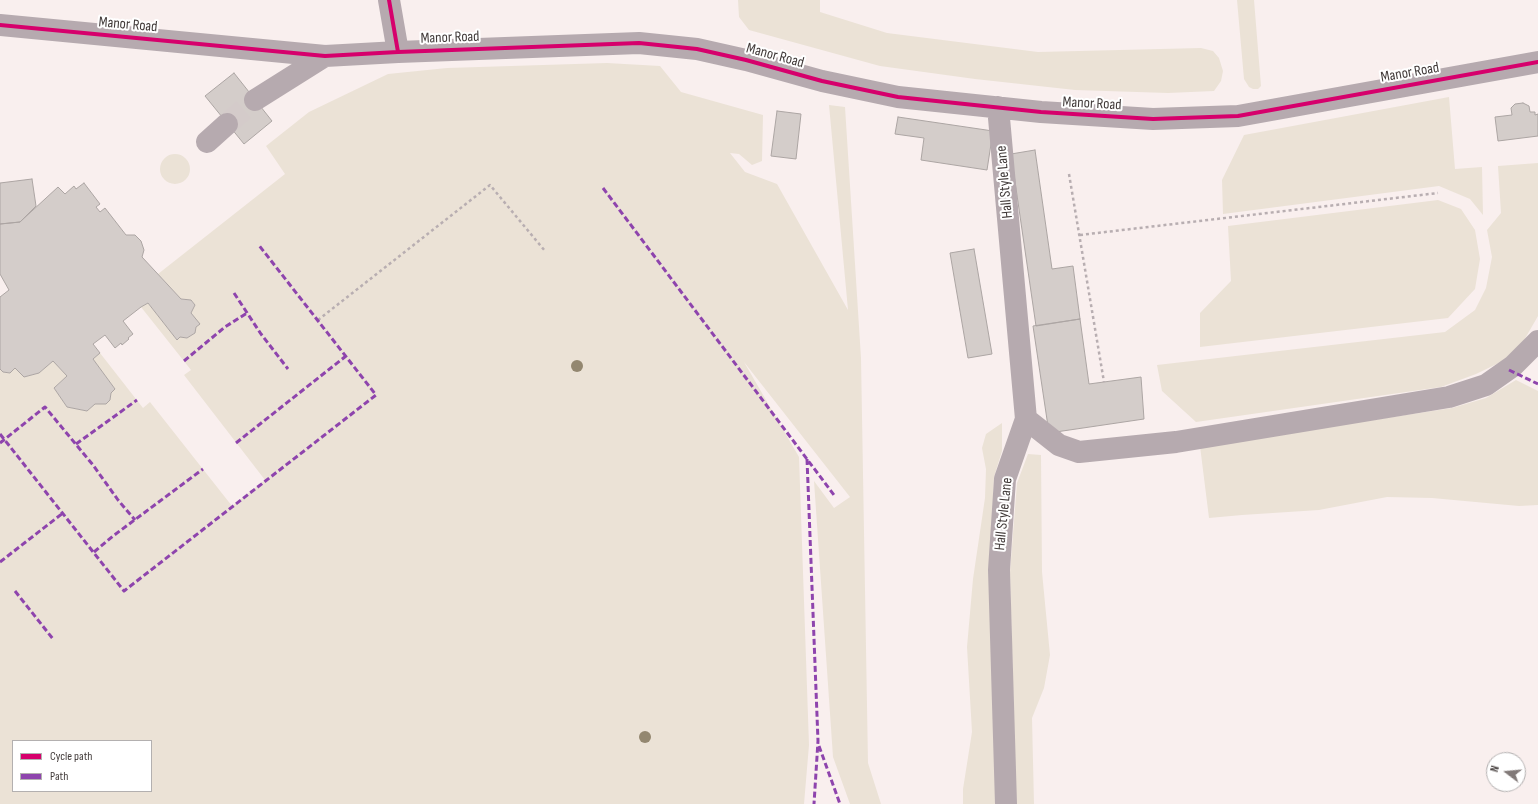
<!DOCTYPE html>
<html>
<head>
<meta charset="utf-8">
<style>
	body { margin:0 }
	#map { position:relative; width:1538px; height:804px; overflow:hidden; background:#f9efee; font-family:"Sofia Sans Condensed",sans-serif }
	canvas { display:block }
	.legend { position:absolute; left:12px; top:740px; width:140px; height:52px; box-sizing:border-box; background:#fff; border:1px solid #b3b0b0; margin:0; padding:5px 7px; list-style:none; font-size:12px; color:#413a39 }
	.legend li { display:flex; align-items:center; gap:8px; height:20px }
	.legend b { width:20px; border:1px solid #b3b0b0 }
	.north { position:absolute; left:1486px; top:752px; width:40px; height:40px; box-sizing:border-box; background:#fff; border:1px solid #b3b0b0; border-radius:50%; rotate:286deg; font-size:11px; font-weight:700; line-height:16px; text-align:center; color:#413a39 }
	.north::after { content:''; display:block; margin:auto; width:14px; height:18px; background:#817978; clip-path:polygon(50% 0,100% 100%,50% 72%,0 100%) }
</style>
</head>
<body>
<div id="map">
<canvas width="1538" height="804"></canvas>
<ul class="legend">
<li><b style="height:5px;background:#d6006c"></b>Cycle path</li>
<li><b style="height:5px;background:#8e44ad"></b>Path</li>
</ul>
<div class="north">N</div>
</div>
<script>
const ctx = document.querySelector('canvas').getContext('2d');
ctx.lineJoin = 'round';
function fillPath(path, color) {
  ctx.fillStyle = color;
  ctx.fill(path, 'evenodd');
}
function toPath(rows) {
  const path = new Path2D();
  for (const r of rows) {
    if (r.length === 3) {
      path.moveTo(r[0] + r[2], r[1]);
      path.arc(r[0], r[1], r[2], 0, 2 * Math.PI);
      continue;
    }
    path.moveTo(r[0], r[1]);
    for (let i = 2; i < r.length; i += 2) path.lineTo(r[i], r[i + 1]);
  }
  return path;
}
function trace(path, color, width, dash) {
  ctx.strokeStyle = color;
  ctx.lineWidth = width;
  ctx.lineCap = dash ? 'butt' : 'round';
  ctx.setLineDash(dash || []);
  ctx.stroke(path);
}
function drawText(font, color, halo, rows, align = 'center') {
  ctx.font = font + ' "Sofia Sans Condensed",sans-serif';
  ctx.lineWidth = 4;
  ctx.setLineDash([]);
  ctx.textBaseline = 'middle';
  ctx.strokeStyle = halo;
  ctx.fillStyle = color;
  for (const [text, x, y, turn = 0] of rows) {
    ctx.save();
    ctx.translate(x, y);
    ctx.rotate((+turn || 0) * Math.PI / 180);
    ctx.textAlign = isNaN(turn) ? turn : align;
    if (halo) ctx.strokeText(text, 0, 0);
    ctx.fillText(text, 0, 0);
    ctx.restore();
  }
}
const green = toPath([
	[738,0,820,0,820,12,887,33,1038,52,1201,48,1213,51,1219,58,1223,71,1221,81,1214,91,1168,93,1075,90,975,79,880,66,749,30,739,17],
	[1237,0,1254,0,1261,86,1258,89,1253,89,1249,87,1244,79],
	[607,63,660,66,681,92,763,115,762,161,752,165,739,154,730,153,745,172,777,184,848,310,829,105,845,107,861,358,868,763,881,804,850,804,833,757,814,481,834,508,850,497,744,362,799,457,809,745,804,804,0,804,0,369,3,372,10,373,15,368,24,377,39,373,53,361,67,376,54,388,67,407,87,411,95,404,106,404,110,400,111,393,115,389,93,359,100,353,143,408,150,402,232,506,265,480,184,375,191,370,141,307,148,303,177,340,180,337,187,338,195,333,196,327,199,324,191,313,195,305,191,300,181,299,158,274,285,174,266,146,309,112,388,74,447,68],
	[13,741,151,741,151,791,13,791],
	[1449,97,1455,169,1482,167,1483,215,1470,199,1439,186,1223,214,1222,180,1244,135],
	[175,169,15],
	[1538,163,1538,316,1523,342,1503,361,1476,374,1441,387,1196,422,1162,391,1157,365,1445,332,1475,310,1486,288,1492,257,1487,230,1501,213,1498,166],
	[1438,200,1461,209,1475,230,1480,259,1475,289,1448,318,1200,347,1200,313,1231,281,1228,226],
	[1516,380,1538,391,1538,505,1519,506,1432,498,1387,497,1319,510,1242,515,1209,518,1200,446,1452,408,1486,398],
	[1002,423,1002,451,994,477,990,575,996,804,963,804,963,789,972,732,967,647,973,579,985,498,986,469,982,448,986,434],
	[1028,454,1041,455,1042,572,1050,655,1044,688,1032,718,1034,804,1016,804,1010,572,1017,483]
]);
const building = toPath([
	[234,73,272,121,244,144,205,96,234,73],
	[1523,103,1529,106,1530,112,1535,112,1535,115,1538,114,1538,136,1498,141,1495,117,1512,115,1511,108,1515,104,1523,103],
	[777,111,801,114,796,159,771,156,777,111],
	[898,117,993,131,987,170,921,160,924,138,895,134,898,117],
	[1035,150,1052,269,1073,266,1080,319,1036,326,1011,154,1035,150],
	[32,179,36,206,20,222,0,224,0,183,32,179],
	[84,183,100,204,96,207,100,212,105,208,126,235,135,235,141,241,144,250,142,257,181,299,191,300,195,305,191,313,200,324,196,327,195,333,187,338,180,337,177,340,148,303,141,307,123,321,133,334,128,338,129,339,122,345,121,343,115,348,105,335,93,344,100,353,93,359,115,389,111,393,110,400,106,404,95,404,87,411,67,407,54,388,67,376,53,361,39,373,24,377,15,368,10,373,3,372,0,369,0,297,9,290,0,274,0,224,20,222,58,187,65,194,74,186,76,189,84,183],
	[974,249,992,354,968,358,950,253,974,249],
	[1080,319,1089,384,1141,377,1144,419,1049,433,1033,326,1080,319]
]);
const minorTunnel = toPath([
	[227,124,255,100]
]);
const path = toPath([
	[1069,174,1104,382],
	[1080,235,1438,193],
	[318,320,490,185,545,251]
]);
const minor = toPath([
	[389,0,398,52],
	[0,25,325,56,398,52,639,43,697,49,746,60,822,81,898,97,1041,112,1153,119,1238,116,1538,62],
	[255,100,325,56],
	[998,107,1026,419,1005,479,999,570,1006,804],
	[207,142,227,124],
	[1026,419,1059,445,1079,452,1176,442,1449,397,1486,385,1513,366,1538,341]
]);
const quiet = toPath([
	[603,188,834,495],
	[234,293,261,334,288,369],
	[184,361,225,327,247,313],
	[1509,370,1538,384],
	[0,434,124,591,376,395,258,244],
	[0,443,45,407,93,465,118,500,135,520],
	[236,443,346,356],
	[76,444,137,400],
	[807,459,818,741,814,804],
	[94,552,113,536,203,469],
	[0,562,63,513],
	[15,591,53,639],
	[819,746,840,804]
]);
const cycleway = toPath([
	[389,0,398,52],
	[0,25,325,56,398,52,639,43,697,49,746,60,822,81,898,97,1041,112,1153,119,1238,116,1538,62]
]);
const trees = [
	[577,366],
	[645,737]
];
const streetNames = [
	["Manor Road",128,25,5],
	["Manor Road",450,38,-2],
	["Manor Road",775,56,15],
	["Manor Road",1410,73,-10],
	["Manor Road",1092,104,3],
	["Hall Style Lane",1005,182,-95],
	["Hall Style Lane",1004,514,-84]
];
fillPath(green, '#ebe2d6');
fillPath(building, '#d4cdca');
trace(building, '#aca5a3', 1);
trace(minorTunnel, '#d4cbca', 22, [22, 11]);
trace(path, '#b8aeb1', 2.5, [3, 3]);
trace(minor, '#b6aaaf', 22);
trace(quiet, '#8e44ad', 3, [6, 3]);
trace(cycleway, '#d6006c', 4);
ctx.fillStyle = '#938770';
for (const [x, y] of trees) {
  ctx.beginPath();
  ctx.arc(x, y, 6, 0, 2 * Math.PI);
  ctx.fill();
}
drawText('15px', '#413a39', '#fff', streetNames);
</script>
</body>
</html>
